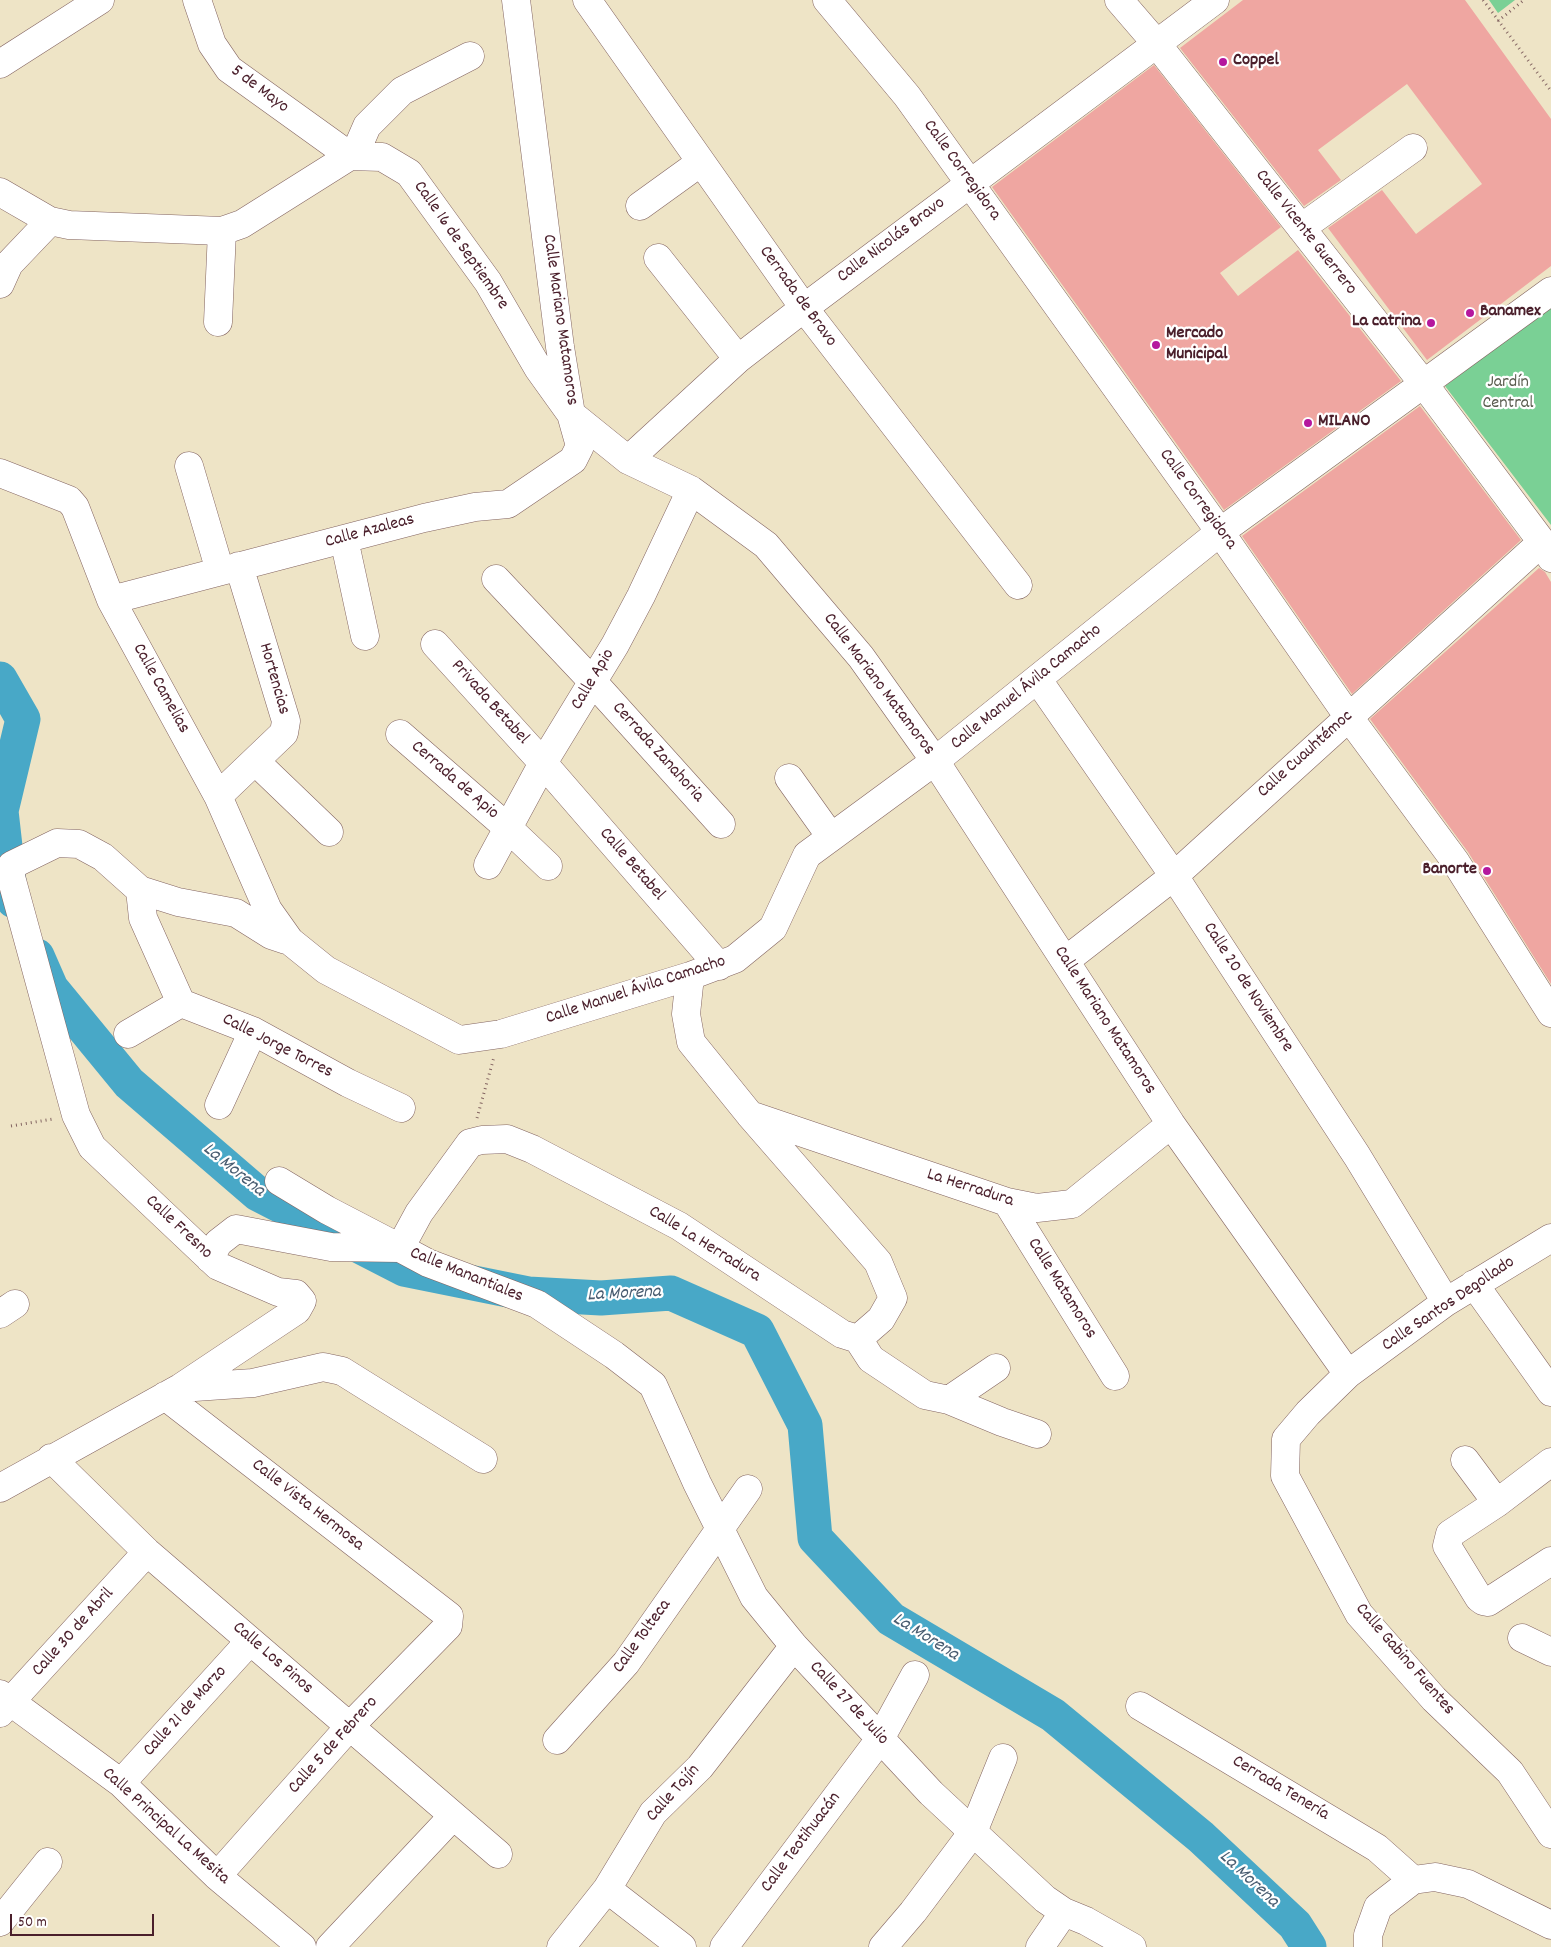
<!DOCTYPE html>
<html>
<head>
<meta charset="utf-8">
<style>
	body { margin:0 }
	#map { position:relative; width:1551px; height:1947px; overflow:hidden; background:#eee4c6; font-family:Dekko,sans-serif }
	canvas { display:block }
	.scale { position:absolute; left:10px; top:1914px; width:144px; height:22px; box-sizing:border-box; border:2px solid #4a1f2b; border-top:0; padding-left:6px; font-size:15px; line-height:18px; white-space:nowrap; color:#4a1f2b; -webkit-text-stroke:4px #fff; paint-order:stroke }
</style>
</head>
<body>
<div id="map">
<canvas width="1551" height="1947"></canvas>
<div class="scale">50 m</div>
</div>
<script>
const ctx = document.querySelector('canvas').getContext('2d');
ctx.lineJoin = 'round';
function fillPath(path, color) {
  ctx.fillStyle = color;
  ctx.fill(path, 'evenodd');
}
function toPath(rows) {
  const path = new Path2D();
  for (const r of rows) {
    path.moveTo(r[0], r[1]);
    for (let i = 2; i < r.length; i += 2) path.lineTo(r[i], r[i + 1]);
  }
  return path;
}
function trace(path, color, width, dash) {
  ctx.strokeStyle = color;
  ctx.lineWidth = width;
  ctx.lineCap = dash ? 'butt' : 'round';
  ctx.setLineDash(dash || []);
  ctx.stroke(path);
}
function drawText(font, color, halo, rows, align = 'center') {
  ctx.font = font + ' Dekko,sans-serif';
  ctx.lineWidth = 4.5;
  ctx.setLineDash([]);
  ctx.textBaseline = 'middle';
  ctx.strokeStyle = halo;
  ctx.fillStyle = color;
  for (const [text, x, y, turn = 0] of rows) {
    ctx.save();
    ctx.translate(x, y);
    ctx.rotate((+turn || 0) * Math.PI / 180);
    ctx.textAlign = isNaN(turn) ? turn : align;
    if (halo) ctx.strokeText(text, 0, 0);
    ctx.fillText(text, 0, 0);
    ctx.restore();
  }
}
const green = toPath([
	[1489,0,1515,0,1498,13],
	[1551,306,1551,525,1445,386]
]);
const river = toPath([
	[0,679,23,719,1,811,10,891,14,901],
	[37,956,51,988,129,1083,258,1194,404,1269,528,1294,601,1298,671,1293,757,1331,805,1425,815,1538,891,1619,1053,1715,1201,1837,1295,1925,1309,1947]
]);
const building = toPath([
	[1243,0,1465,0,1551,119,1551,266,1427,360,1328,228,1382,190,1416,234,1482,184,1407,84,1318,150,1341,180,1304,206,1180,48],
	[1154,65,1281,227,1220,273,1238,296,1298,250,1401,381,1224,510,992,187],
	[1420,406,1521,540,1352,694,1242,536],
	[1539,568,1545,572,1551,582,1551,984,1468,852,1370,719]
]);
const path = toPath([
	[1483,0,1551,91],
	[1498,21,1524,0],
	[477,1118,494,1057],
	[11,1126,53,1119]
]);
const minor = toPath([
	[197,0,212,44,229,69,350,156],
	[587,0,804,308,1018,585],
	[827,0,907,96,1220,532,1348,716,1455,861,1551,1013],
	[1119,0,1156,43,1423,383,1542,542,1551,558],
	[0,64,100,0],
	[354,156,367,126,402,91,470,56],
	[0,192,50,221,69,225,222,231,242,224,350,156,382,157,409,173,488,282,538,368,571,414,628,460,691,490,766,545,861,657,935,761,1171,1124,1348,1374],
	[640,206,701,162],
	[1301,228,1413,148],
	[658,258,738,359],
	[0,284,9,264,50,221],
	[218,322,222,231],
	[628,460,738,359,804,308,1215,0],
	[189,466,220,571],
	[0,473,69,500,75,507,111,600,218,796,268,910,290,941,326,970,459,1040,501,1034,690,976,735,959,773,928,807,855,935,761,1220,532,1551,291],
	[344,539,365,636],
	[496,579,594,683,721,824],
	[111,600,424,518,475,507,508,504,573,460,580,446,571,414,560,347,516,0],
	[435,644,543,763,719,966],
	[1038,680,1174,876,1357,1156,1446,1302],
	[400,734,508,828,548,866],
	[255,761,329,832],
	[789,778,831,837],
	[218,796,284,733,286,721,239,566],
	[488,865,543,763,615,645,641,596,691,490],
	[140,890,143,918,181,1003,253,1031,348,1083,401,1108],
	[1065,961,1174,876,1542,542],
	[690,976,686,1014,691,1042,750,1115,878,1262,893,1298,881,1319,858,1339],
	[128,1034,181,1003],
	[219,1105,253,1031],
	[750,1115,1007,1202,1037,1208,1072,1204,1171,1124],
	[279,1181,327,1210,400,1248,419,1213,470,1143,482,1140,507,1139,532,1149,679,1226,842,1334,858,1339,871,1359,925,1395,949,1400,1002,1422,1037,1434],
	[1007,1202,1115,1376],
	[1551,1238,1446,1302,1348,1374,1308,1413,1286,1439,1285,1476,1359,1614,1434,1699,1510,1772,1551,1834],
	[210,1259,218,1243,236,1229,331,1247,400,1248,428,1263,537,1304,614,1355,653,1385,697,1483,754,1597,794,1646,931,1793,1045,1899,1064,1912,1086,1921,1132,1947],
	[1474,1284,1551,1392],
	[0,1314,15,1304],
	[180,1388,253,1383,323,1367,342,1371,483,1459],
	[165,1396,449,1616,448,1626,350,1726,217,1876],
	[949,1400,996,1368],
	[51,1458,147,1552,498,1854],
	[1465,1460,1497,1503],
	[1551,1462,1497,1503,1450,1534,1447,1546,1479,1598,1483,1601,1488,1602,1551,1561],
	[0,1488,180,1388,297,1310,302,1301,296,1294,278,1292,218,1266,92,1147,76,1115,11,877,12,865,57,843,79,844,103,857,140,890,178,902,236,913,271,935,286,940],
	[1522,1638,1551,1652],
	[0,1694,121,1783,217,1876,302,1947],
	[1140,1706,1377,1848,1413,1880],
	[0,1713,147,1552],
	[557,1740,626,1663,748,1489],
	[121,1783,250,1641],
	[607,1889,682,1947],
	[0,1922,48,1862],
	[330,1947,453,1816],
	[561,1947,607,1889,653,1813,700,1767,794,1646],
	[724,1947,880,1739,915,1675],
	[883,1947,913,1912,973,1832,1003,1758],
	[1040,1947,1064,1912],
	[1368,1947,1368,1935,1378,1907,1413,1880,1435,1877,1468,1884,1551,1925]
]);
const markers = [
	[1223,62,5,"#b5179e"],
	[1470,313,5,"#b5179e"],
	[1431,323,5,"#b5179e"],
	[1156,345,5,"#b5179e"],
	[1308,423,5,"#b5179e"],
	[1487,871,5,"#b5179e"]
];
const poiNames = [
	["Coppel",1233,62],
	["Banamex",1480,313],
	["La catrina",1421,323,"right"],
	["Mercado",1166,335],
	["Municipal",1166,356],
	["MILANO",1318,423],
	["Banorte",1477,871,"right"]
];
const streetNames = [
	["5 de Mayo",259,90,37],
	["Calle Corregidora",961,171,54],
	["Calle Vicente Guerrero",1305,233,52],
	["Calle Nicolás Bravo",892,241,-37],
	["Calle 16 de Septiembre",460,246,55],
	["Cerrada de Bravo",797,297,54],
	["Calle Mariano Matamoros",559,320,82],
	["Calle Corregidora",1197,500,54],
	["Calle Azaleas",370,532,-15],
	["Hortencias",273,679,74],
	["Calle Apio",594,680,-59],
	["Calle Mariano Matamoros",878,685,53],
	["Calle Manuel Ávila Camacho",1027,688,-39],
	["Calle Camelias",160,689,61],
	["Privada Betabel",489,703,48],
	["Cerrada Zanahoria",657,753,48],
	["Calle Cuauhtémoc",1306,755,-42],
	["Cerrada de Apio",454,781,41],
	["Calle Betabel",631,865,49],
	["Calle 20 de Noviembre",1247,988,57],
	["Calle Manuel Ávila Camacho",636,991,-18],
	["Calle Mariano Matamoros",1104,1021,57],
	["Calle Jorge Torres",277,1047,27],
	["La Herradura",970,1189,18],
	["Calle Fresno",178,1228,43],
	["Calle La Herradura",704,1245,32],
	["Calle Manantiales",466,1276,22],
	["Calle Matamoros",1061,1289,58],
	["Calle Santos Degollado",1449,1305,-34],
	["Calle Vista Hermosa",307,1506,38],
	["Calle 30 de Abril",74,1633,-48],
	["Calle Tolteca",643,1637,-54],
	["Calle Los Pinos",272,1659,41],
	["Calle Gabino Fuentes",1404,1660,49],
	["Calle 27 de Julio",848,1704,47],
	["Calle 21 de Marzo",186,1712,-48],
	["Calle 5 de Febrero",334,1746,-48],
	["Cerrada Tenería",1280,1789,31],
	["Calle Tajín",674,1794,-48],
	["Calle Principal La Mesita",165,1827,42],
	["Calle Teotihuacán",802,1843,-53]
];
const parkNames = [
	["Jardín",1508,384],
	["Central",1508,405]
];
const waterNames = [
	["La Morena",233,1171,39],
	["La Morena",624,1295,-3],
	["La Morena",925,1638,32],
	["La Morena",1248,1880,43]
];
fillPath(green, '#7ad095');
trace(river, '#48a8c7', 35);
fillPath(building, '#efa6a1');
trace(minor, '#836461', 29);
trace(path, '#836461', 3, [1, 4]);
trace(minor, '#fff', 28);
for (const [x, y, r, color] of markers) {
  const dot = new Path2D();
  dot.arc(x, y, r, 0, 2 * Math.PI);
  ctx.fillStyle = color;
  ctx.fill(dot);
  trace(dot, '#fff', 2);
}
drawText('bold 18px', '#4a1f2b', '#fff', poiNames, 'left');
drawText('18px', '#4a1f2b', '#fff', streetNames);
drawText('18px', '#5b5d50', '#fff', parkNames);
drawText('italic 19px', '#495d71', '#fff', waterNames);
</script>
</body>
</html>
